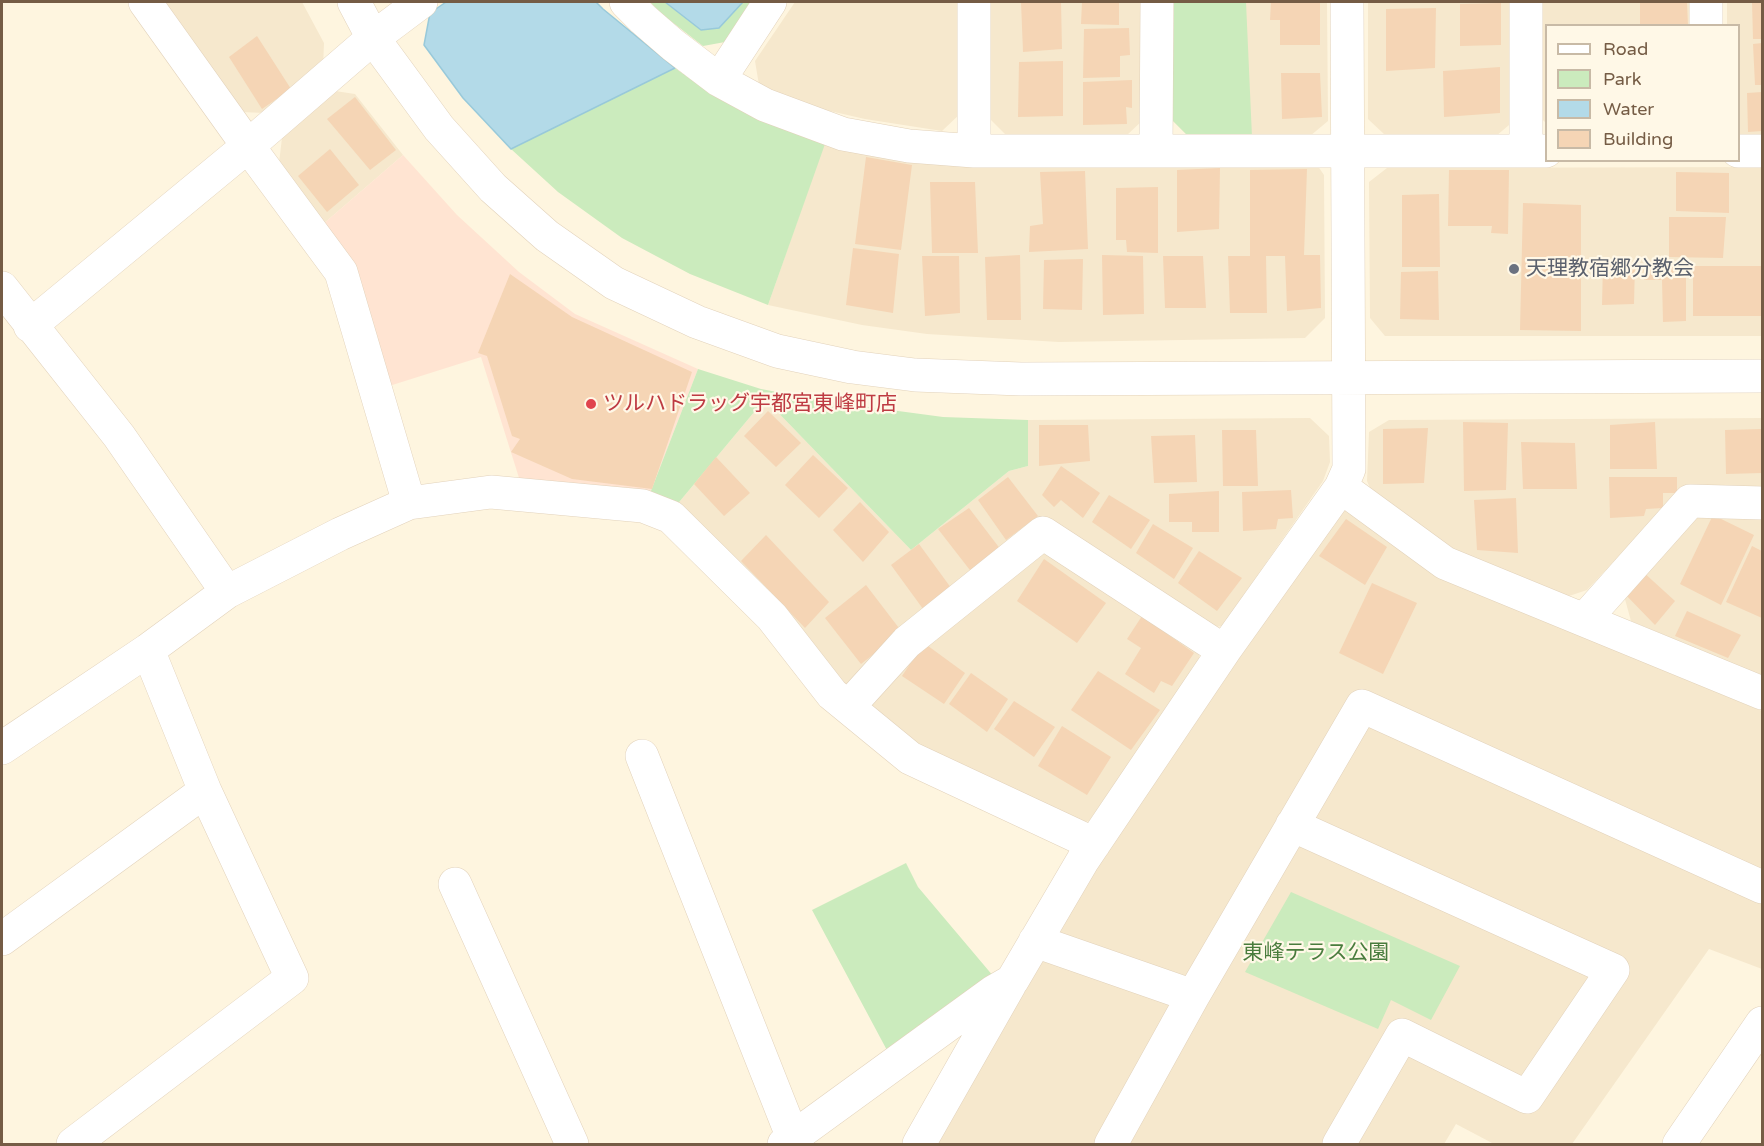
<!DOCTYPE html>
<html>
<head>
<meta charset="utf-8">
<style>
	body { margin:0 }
	#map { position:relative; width:1764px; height:1146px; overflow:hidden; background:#fef5df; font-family:"Varela Round",sans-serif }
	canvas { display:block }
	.frame { position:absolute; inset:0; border:3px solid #755c45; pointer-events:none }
	.legend { position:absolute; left:1545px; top:24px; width:195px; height:138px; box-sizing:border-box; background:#fff8e7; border:2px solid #c8baa6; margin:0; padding:8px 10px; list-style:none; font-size:18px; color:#755c45 }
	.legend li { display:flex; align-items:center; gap:12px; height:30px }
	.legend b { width:30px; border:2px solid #c8baa6 }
</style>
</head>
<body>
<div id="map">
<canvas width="1764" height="1146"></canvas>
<div class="frame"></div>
<ul class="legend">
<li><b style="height:8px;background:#fff"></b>Road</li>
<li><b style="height:16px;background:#cbebbd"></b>Park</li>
<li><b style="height:16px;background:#b3dae8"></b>Water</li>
<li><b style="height:16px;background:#f5d5b5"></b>Building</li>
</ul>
</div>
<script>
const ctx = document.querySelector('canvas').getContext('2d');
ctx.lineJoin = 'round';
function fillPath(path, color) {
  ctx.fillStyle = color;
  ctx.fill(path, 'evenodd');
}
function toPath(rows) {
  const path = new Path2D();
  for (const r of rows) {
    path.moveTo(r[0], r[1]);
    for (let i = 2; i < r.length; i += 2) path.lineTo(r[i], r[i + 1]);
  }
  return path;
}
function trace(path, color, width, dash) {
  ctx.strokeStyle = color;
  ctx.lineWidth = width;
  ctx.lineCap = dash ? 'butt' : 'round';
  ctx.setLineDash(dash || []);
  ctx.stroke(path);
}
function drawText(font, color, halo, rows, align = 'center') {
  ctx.font = font + ' "Varela Round","Noto Sans JP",sans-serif';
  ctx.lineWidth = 4.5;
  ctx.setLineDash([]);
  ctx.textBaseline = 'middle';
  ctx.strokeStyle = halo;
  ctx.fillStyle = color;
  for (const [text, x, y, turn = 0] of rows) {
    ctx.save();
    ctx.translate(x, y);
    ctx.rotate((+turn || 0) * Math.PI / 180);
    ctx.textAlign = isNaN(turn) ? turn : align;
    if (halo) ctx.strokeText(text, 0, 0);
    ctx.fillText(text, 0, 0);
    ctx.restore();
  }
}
const residential = toPath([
	[163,2,302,2,324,43,323,68,266,113,240,112],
	[795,2,961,2,961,113,942,131,865,119,808,106,759,85,755,61],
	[990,2,1143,2,1143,120,1127,135,1007,136,990,119],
	[1173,2,1327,2,1328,121,1310,136,1189,137,1173,121],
	[1368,2,1515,2,1515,120,1496,136,1385,135,1368,119],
	[1541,2,1694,2,1694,25,1546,26,1546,123,1541,118],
	[1727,2,1762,2,1762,135,1739,135,1738,26,1727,25],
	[335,91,355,94,403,155,322,225,279,163,282,138],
	[824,144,1313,159,1324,175,1325,318,1305,338,1059,342,927,334,862,325,768,305],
	[1762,167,1762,336,1385,336,1370,318,1369,182,1387,168],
	[765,399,911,550,1009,471,1028,466,1028,420,1310,418,1329,436,1330,462,1323,481,1222,626,1208,628,1044,524,848,688,675,507],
	[1762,418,1762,489,1683,487,1587,590,1566,597,1452,552,1376,502,1367,481,1369,432,1389,420],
	[1349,509,1450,582,1762,711,1762,969,1709,949,1572,1144,1494,1144,1456,1124,1444,1144,933,1144,1022,979,1338,512],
	[1705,510,1762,513,1762,676,1631,621,1623,592,1686,521],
	[1040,550,1196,643,1200,660,1089,821,1073,825,912,749,871,716,870,702,911,653]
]);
const commercial = toPath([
	[403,155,457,215,519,272,575,314,698,369,649,496,520,481,481,357,386,387,322,225]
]);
const green = toPath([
	[650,2,751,2,725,42,703,46,663,15],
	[1173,2,1246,2,1252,137,1189,137,1173,121],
	[675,68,699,85,825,144,768,305,690,274,622,238,558,192,511,149],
	[698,369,761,389,831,402,943,417,1028,420,1028,466,1009,471,911,550,765,399,675,507,649,496],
	[906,863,918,887,994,977,889,1054,812,910],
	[1291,892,1460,966,1431,1020,1391,1000,1378,1029,1245,972]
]);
const water = toPath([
	[446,2,596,2,603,9,675,68,511,149,463,98,424,45,430,13,446,2],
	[665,2,743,2,719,28,701,30,665,2]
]);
const building = toPath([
	[1021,2,1061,2,1062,49,1023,52],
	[1082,2,1119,2,1119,25,1081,24],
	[1271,2,1320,2,1320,45,1280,45,1280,20,1270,20],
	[1640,2,1687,2,1688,26,1640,26],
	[1752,2,1762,2,1762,39,1753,39],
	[1501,3,1501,45,1460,46,1460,4],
	[1436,8,1435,68,1386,71,1386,9],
	[1129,28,1130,55,1120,56,1120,77,1083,78,1084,29],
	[257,36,291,89,262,109,229,57],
	[1762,43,1762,85,1755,85,1753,44],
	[1063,61,1063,116,1018,117,1019,62],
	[1500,67,1500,113,1444,117,1443,71],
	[1281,73,1320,73,1322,117,1282,119],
	[1132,80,1132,108,1126,107,1127,124,1083,125,1083,82],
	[1762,92,1762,131,1748,132,1747,93],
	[355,97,396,150,370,170,327,119],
	[330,149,359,185,327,212,298,176],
	[866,157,912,165,901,250,855,244],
	[1220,168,1219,229,1177,232,1177,170],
	[1307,169,1304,255,1320,255,1321,308,1287,311,1285,256,1266,256,1267,313,1230,313,1228,256,1250,256,1250,170],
	[1449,170,1509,170,1508,234,1491,233,1492,226,1448,226],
	[1085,171,1088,249,1029,252,1030,226,1043,224,1040,172],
	[1676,172,1729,173,1729,213,1676,211],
	[930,182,975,182,978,253,932,253],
	[1158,187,1158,253,1127,252,1126,240,1116,240,1116,188],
	[1439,194,1440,267,1402,267,1402,195],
	[1523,203,1581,205,1581,331,1520,330],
	[1669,217,1726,217,1723,258,1669,257],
	[853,248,899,254,893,313,846,305],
	[1020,255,1021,320,987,320,985,257],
	[1102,255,1143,256,1144,314,1103,315],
	[922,256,959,256,960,313,925,316],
	[1163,256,1203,256,1206,308,1165,308],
	[1083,259,1082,310,1043,309,1044,260],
	[1643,263,1686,264,1686,321,1663,322,1662,280,1644,280],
	[1603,264,1635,264,1634,304,1602,305],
	[1693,266,1762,266,1762,316,1693,316],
	[1438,271,1439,320,1400,319,1401,272],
	[510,274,572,317,692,372,652,489,572,479,511,452,520,439,512,436,487,356,478,353],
	[768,411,801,443,776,467,744,436],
	[1463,422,1508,423,1506,490,1464,491],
	[1655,422,1657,469,1610,469,1610,425],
	[1039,425,1088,425,1090,461,1039,466],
	[1428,428,1424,483,1383,484,1383,429],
	[1762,429,1762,473,1726,474,1725,430],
	[1222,430,1256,430,1258,486,1223,486],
	[1195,435,1197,482,1154,483,1151,436],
	[1521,442,1575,443,1577,489,1523,489],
	[813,455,848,488,819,518,785,485],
	[716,457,750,493,724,516,694,484],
	[1061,466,1100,493,1083,518,1061,500,1054,507,1042,495],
	[1008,477,1038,516,1006,540,978,500],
	[1609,477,1677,477,1677,493,1663,493,1663,508,1646,509,1644,516,1610,518],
	[1291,490,1293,518,1278,519,1276,529,1243,531,1242,492],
	[1219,491,1219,532,1192,532,1192,522,1169,522,1169,494],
	[1109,495,1150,520,1131,549,1092,522],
	[1516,498,1518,553,1477,550,1474,500],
	[860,502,889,532,863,562,833,530],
	[969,508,1001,550,973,574,938,529],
	[1713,515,1754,535,1721,605,1680,584],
	[1346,519,1387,547,1365,585,1319,556],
	[1153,524,1193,548,1174,579,1136,553],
	[766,535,829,602,805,628,741,561],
	[919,544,954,592,926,613,891,565],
	[1752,546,1762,551,1762,618,1726,602],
	[1199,551,1242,578,1217,611,1178,583],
	[1044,559,1106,603,1077,643,1017,601],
	[1642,571,1675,601,1655,625,1623,592],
	[1372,583,1417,603,1383,674,1339,653],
	[866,585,902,632,861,664,825,618],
	[1687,611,1741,635,1728,658,1675,636],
	[1142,616,1194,653,1172,686,1161,681,1154,693,1125,674,1141,648,1127,639],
	[924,643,965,673,944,704,902,676],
	[1098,671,1160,710,1131,750,1071,710],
	[971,673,1008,699,987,732,949,704],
	[1014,701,1055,727,1034,757,994,729],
	[1062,726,1111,757,1087,795,1038,766]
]);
const minor = toPath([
	[145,2,248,146,373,38,421,2],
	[354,2,373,38,439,128,493,188,547,236,614,283,697,322,777,351,852,367,915,375,1021,379,1762,376],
	[626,2,643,19,673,45,719,80,765,105,843,134,909,146,974,151,1546,151],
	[974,2,974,151],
	[1706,2,1706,26],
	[719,80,770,2],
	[1156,150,1157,2],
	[1526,151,1526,2],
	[1738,151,1762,151],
	[2,288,119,436,227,592],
	[30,326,248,146,341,272,409,503],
	[1341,487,1445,563,1584,620,1690,501,1762,503],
	[1584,620,1762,693],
	[148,650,205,791],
	[848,707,907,642,1043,533,1224,651],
	[2,748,148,650,227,592,340,534,409,503,491,492,643,506,671,517,772,617,832,694,910,758,1094,844],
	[642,756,793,1138],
	[1292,825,1613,970,1527,1097,1402,1035,1339,1144],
	[455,884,572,1144],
	[2,939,205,791,292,978,73,1144],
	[1035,941,1193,996],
	[784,1144,993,992,1012,981,1083,860,1224,651,1341,487,1349,469,1347,2],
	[919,1144,1010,984],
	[1111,1144,1193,996,1362,706,1762,887],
	[1679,1144,1762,1023]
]);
const markers = [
	[1514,269,6,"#6b7280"],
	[591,404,6,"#e0444e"]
];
const worshipNames = [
	["天理教宿郷分教会",1526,269]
];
const healthNames = [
	["ツルハドラッグ宇都宮東峰町店",603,404]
];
const parkNames = [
	["東峰テラス公園",1316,953]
];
fillPath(residential, '#f6e8cd');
fillPath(commercial, '#ffe4d2');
fillPath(green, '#cbebbd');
fillPath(water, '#b3dae8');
trace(water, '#98c9da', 1.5);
fillPath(building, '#f5d5b5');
trace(minor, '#e2d2bb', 34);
trace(minor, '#fff', 33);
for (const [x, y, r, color] of markers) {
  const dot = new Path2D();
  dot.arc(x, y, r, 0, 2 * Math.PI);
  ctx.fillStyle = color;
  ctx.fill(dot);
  trace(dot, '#fff8e7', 2);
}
drawText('21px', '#5b616d', '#fff8e7', worshipNames, 'left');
drawText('21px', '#be3a42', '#fff8e7', healthNames, 'left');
drawText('21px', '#497c3d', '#fff8e7', parkNames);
</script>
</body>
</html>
